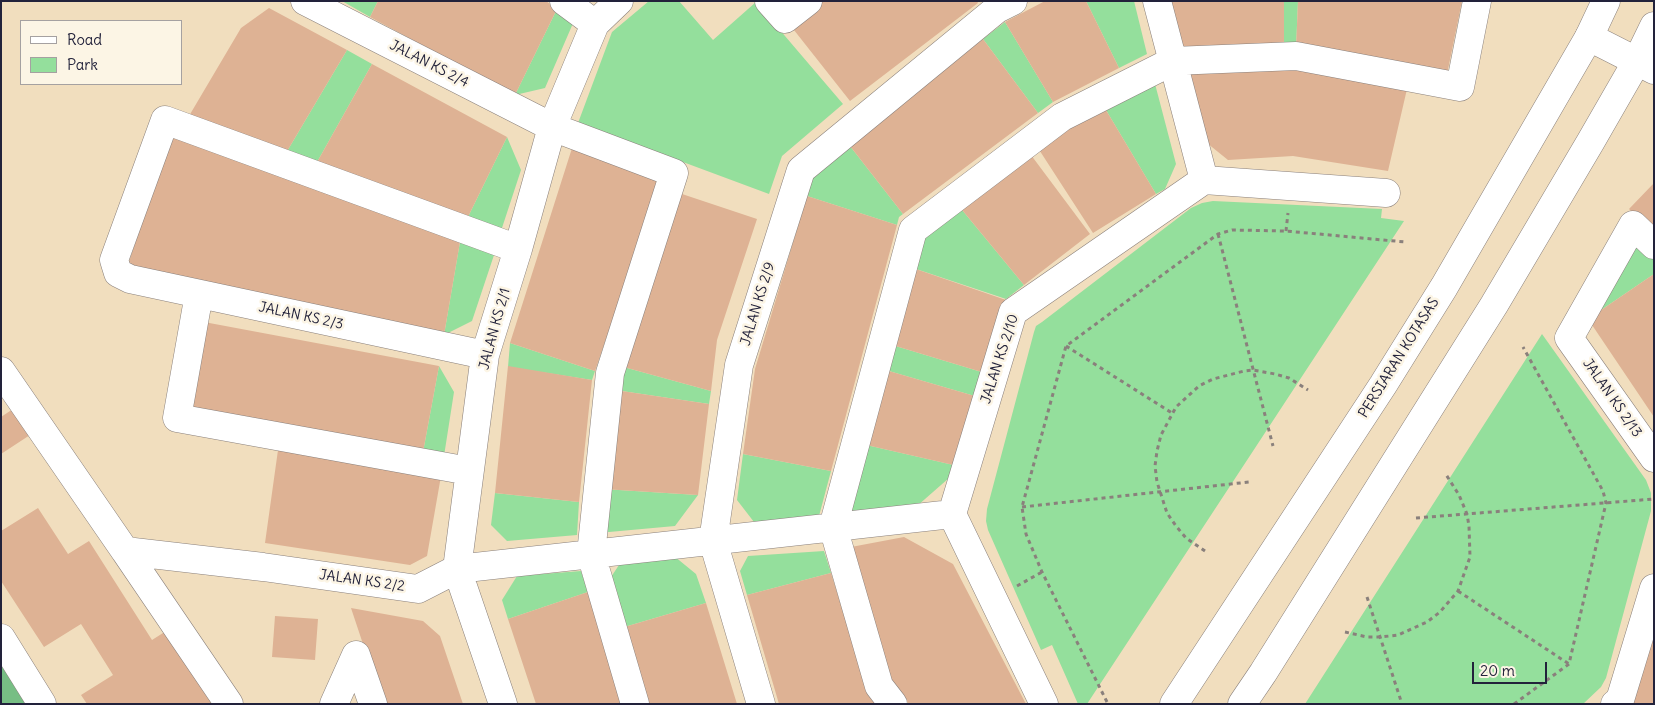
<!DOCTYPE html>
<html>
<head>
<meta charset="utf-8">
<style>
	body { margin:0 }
	#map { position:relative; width:1655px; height:705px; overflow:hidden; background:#f1debe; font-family:Delius,sans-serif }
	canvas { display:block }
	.frame { position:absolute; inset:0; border:2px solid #22223b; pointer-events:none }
	.legend { position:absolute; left:20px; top:20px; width:162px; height:65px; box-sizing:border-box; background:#fcf5e5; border:1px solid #a5a1a1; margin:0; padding:6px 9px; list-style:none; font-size:15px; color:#22223b }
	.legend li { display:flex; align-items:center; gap:10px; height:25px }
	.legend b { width:25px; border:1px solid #a5a1a1 }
	.scale { position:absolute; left:1472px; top:662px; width:75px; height:22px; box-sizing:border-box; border:2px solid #22223b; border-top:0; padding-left:6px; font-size:15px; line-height:18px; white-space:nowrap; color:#22223b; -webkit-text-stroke:4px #fcf5e5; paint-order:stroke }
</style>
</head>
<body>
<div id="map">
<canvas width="1655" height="705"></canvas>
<div class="frame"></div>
<ul class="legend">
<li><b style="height:6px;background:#fff"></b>Road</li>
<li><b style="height:14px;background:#94df9c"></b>Park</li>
</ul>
<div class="scale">20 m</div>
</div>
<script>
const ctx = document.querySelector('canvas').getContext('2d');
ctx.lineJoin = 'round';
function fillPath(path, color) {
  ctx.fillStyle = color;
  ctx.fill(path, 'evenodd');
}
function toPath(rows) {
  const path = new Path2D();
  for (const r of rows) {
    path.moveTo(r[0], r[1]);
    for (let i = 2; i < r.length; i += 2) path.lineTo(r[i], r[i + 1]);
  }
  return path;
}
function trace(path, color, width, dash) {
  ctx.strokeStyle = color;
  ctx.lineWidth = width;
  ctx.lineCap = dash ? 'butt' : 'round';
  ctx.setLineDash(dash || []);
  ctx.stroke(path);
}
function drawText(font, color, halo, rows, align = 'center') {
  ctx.font = font + ' Delius,sans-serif';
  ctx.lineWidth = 5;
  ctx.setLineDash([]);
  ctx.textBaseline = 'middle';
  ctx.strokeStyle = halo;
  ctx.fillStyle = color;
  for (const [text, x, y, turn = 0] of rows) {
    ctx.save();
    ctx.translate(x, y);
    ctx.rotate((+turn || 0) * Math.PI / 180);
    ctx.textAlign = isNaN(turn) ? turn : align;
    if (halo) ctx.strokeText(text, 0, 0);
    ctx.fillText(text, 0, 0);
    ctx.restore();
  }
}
const green = toPath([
	[342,1,378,1,370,17],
	[649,1,679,1,713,40,756,2,843,104,782,156,769,194,578,123,612,32],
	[1086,1,1134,1,1147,54,1119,68],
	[1284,1,1298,1,1296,49,1284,49],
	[557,9,574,21,545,88,515,95],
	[1005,22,1053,102,1038,113,983,39],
	[347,50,372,64,316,164,286,153],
	[1154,80,1176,164,1165,189,1156,194,1103,105],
	[507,137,521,170,500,234,466,221],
	[850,146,903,214,899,217,897,225,807,196,813,175],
	[1213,201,1382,209,1381,218,1404,221,1087,704,1078,704,1052,645,1041,650,988,530,986,521,987,509,1034,332,1036,326,1042,322,1191,208,1202,203],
	[958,205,1024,285,1006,299,910,267,919,235],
	[461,236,496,249,472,321,444,335],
	[1635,236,1654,255,1654,274,1588,319],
	[1542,334,1646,480,1651,493,1651,511,1606,678,1601,687,1583,704,1305,704],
	[510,343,595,371,592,380,508,367],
	[889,344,985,373,978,397,882,369],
	[439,366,454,392,444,456,423,452],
	[620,366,711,391,709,404,615,390],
	[862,444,958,466,957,471,917,506,845,513],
	[743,454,831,471,819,516,754,522,737,500],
	[603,489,698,495,675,526,598,533],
	[495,493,579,502,577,535,507,541,491,525],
	[824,551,831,573,747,595,740,571,748,556],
	[674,556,696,574,706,603,621,628,607,583,621,562],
	[581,571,588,592,508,619,502,600,517,576]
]);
const forest = toPath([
	[1,662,27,704,1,704]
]);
const building = toPath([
	[378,1,546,1,557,9,515,95,370,17],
	[821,1,977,1,978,3,850,101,790,25],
	[1045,1,1086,1,1119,68,1053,102,1005,22],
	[1169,1,1284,1,1284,49,1181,52],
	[1298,1,1462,1,1446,79,1296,49],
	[269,8,347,50,286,153,189,116,241,28],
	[983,39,1038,113,903,214,850,146],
	[372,64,507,137,466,221,316,164],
	[1296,67,1407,89,1388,171,1293,156,1228,160,1202,139,1185,69],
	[1103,105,1156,194,1093,233,1036,145],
	[170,134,461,236,444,335,128,265],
	[573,145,662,176,595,371,510,343],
	[1028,151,1090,234,1024,285,958,205],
	[1654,183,1654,234,1629,209],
	[682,194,757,219,717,340,711,391,620,366],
	[807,196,897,225,831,471,743,454,755,369],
	[910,267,1006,300,985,373,889,344],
	[1654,274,1654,417,1588,319],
	[204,322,439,366,423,452,188,408],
	[508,366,592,380,579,502,495,493],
	[882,369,978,397,958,466,862,444],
	[615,390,709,404,698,495,603,489],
	[13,409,30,435,1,454,1,417],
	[278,450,441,476,427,556,410,565,265,543],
	[38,508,68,554,89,541,152,640,174,626,223,704,87,704,81,695,113,675,81,624,44,647,1,581,1,531],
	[904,537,953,564,1026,704,909,704,889,676,851,547],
	[831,573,855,650,877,704,779,704,747,595],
	[588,592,624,704,536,704,508,619],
	[706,603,737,704,645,704,621,628],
	[351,608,423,621,440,636,463,704,383,704],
	[275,616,318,619,315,660,272,657],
	[1653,637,1654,704,1633,704]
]);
const path = toPath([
	[1286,231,1288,213],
	[1218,234,1273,446],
	[1066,346,1172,413],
	[1022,507,1249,482],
	[1416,518,1654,499],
	[1205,551,1186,538,1176,526,1167,513,1157,482,1155,466,1157,451,1161,435,1176,407,1199,386,1213,379,1244,371,1253,370,1275,374,1289,378,1308,390],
	[1017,586,1042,572],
	[1458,591,1569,664],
	[1367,597,1402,704],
	[1345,632,1367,637,1381,637,1398,635,1427,622,1440,612,1458,591,1470,557,1469,526,1467,514,1459,495,1445,473],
	[1107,702,1042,572,1026,534,1022,507,1066,346,1218,234,1232,230,1286,231,1405,242],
	[1514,704,1569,664,1606,503,1603,491,1523,347]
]);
const minor = toPath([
	[305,1,552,127,674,173,610,373,591,554,635,704],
	[564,1,595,24],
	[769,1,785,19,808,1],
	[1157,1,1204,180],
	[1589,37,1654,70],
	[1654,245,1633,225,1569,338,1654,458],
	[199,294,177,418,469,471],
	[485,355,130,279,118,273,114,260,165,120,518,249],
	[1,371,125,551,263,567,418,589,457,569,952,514],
	[125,551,229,704],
	[1,638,42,704],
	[334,704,356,655,373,704],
	[503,704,457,569,485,355,518,249,552,127,595,24,619,1],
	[761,704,713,541,739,365,801,170,997,9,1013,1],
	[893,704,879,686,833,527,913,230,1062,117,1173,61,1296,56,1460,87,1477,1],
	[1044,704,952,514,1013,312,1204,180,1386,193],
	[1615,704,1620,700,1654,588]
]);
const major = toPath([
	[1174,704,1383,385,1444,287,1589,37,1606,1],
	[1242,704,1263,673,1494,305,1591,141,1637,61,1654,26]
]);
const streetNames = [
	["JALAN KS 2/4",429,64,27],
	["JALAN KS 2/9",758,304,-73],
	["JALAN KS 2/3",301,316,12],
	["JALAN KS 2/1",495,329,-75],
	["PERSIARAN KOTASAS",1399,358,-58],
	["JALAN KS 2/10",1000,359,-72],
	["JALAN KS 2/13",1612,398,55],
	["JALAN KS 2/2",362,581,8]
];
fillPath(green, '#94df9c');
fillPath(forest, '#77be84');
fillPath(building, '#deb294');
trace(minor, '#8a807c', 29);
trace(major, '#8a807c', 29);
trace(path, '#8a807c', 3, [4, 4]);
trace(minor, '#fff', 28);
trace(major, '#fff', 28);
drawText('14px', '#22223b', '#fcf5e5', streetNames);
</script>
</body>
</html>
